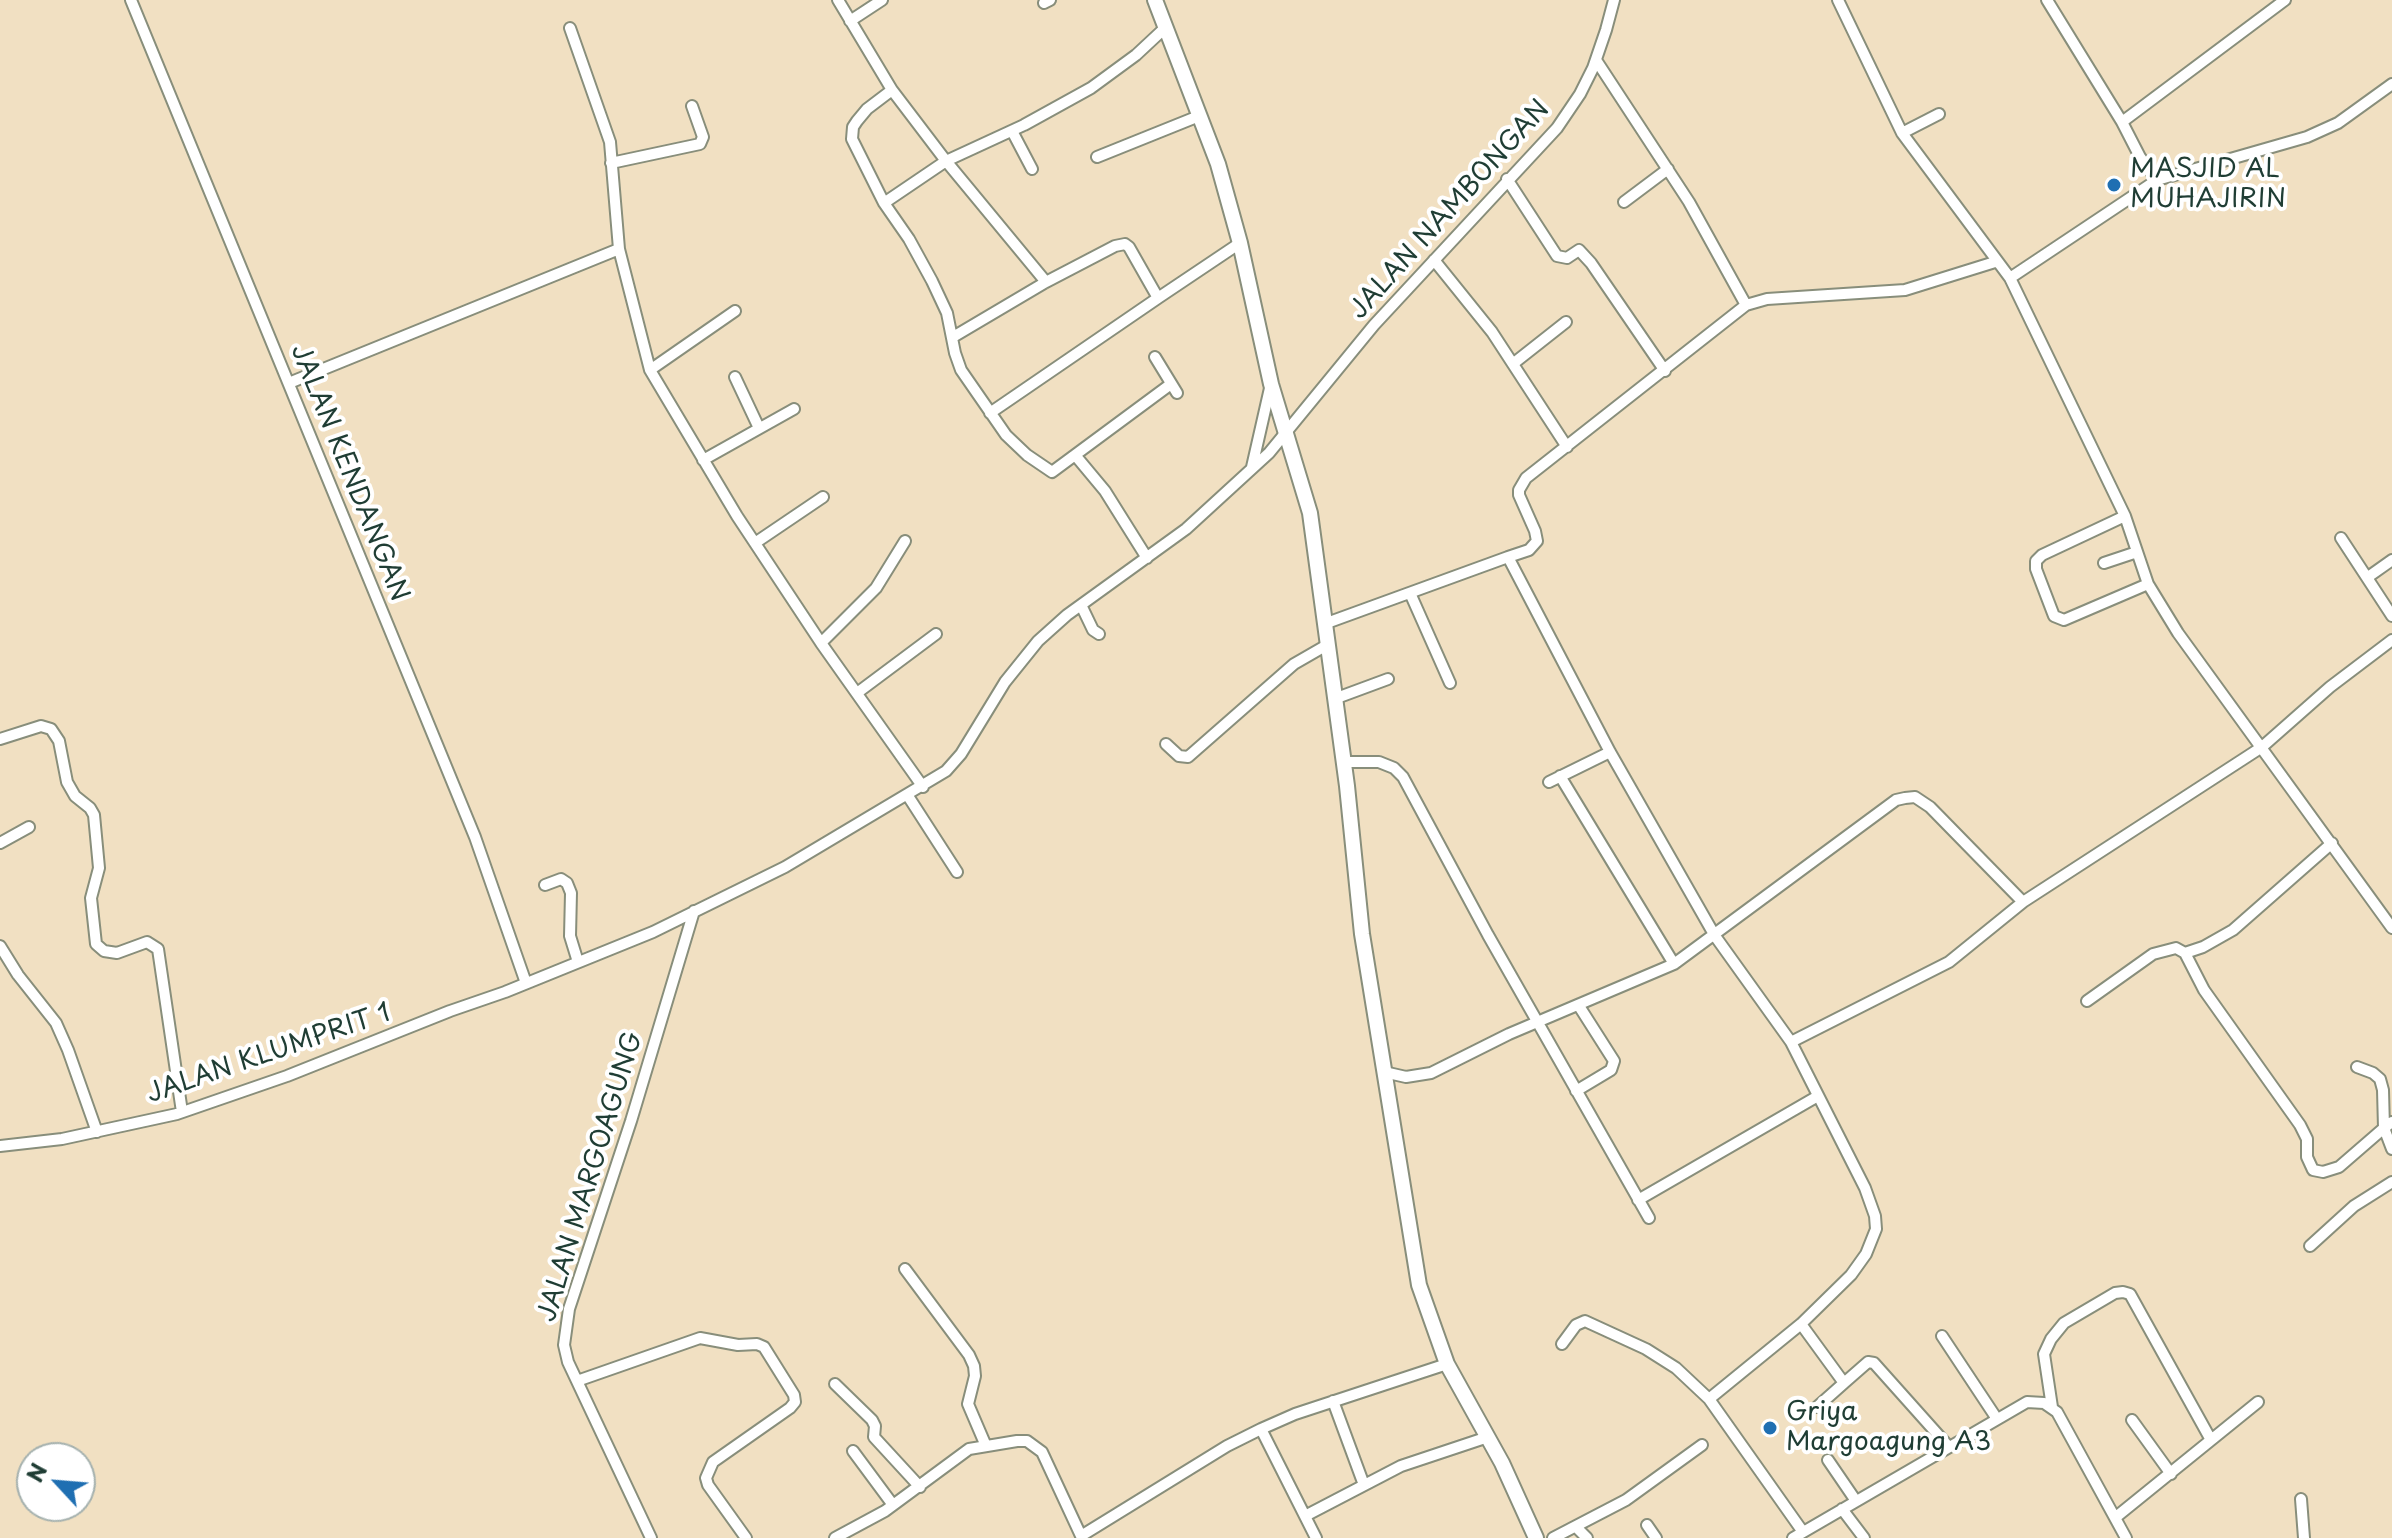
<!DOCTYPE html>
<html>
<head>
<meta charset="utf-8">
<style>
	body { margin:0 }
	#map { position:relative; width:2392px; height:1538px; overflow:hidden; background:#f1e0c2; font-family:"Playpen Sans",sans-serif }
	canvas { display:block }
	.north { position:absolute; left:16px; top:1442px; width:80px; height:80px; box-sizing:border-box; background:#fff; border:2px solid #a5b1ae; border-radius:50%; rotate:296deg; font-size:22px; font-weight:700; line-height:32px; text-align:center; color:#1f3d34 }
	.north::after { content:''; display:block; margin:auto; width:28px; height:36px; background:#1f6fb2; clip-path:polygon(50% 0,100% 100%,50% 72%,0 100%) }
</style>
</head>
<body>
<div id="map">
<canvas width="2392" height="1538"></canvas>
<div class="north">N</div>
</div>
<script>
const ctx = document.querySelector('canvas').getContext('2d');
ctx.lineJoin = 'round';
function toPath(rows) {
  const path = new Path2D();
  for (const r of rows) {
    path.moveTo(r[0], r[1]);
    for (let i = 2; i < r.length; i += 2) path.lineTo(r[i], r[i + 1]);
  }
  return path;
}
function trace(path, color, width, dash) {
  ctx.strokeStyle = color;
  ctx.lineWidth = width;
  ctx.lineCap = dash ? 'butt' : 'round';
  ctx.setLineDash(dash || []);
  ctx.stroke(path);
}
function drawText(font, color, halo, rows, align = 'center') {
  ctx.font = font + ' "Playpen Sans",sans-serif';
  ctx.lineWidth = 8;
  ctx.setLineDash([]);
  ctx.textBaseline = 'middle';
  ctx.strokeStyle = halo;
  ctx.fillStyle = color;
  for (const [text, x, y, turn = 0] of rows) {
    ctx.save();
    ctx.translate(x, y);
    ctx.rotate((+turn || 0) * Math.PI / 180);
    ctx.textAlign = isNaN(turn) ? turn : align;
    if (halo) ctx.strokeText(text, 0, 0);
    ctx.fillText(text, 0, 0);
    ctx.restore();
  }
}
const street = toPath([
	[131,0,475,837,526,983],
	[838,0,892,90,946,161,1024,125,1091,88,1136,55,1166,27],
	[1838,0,1902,133,2010,278,2125,516,2148,584,2178,633,2392,928],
	[2047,0,2122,122],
	[1044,3,1050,0],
	[850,21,882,0],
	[570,28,610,142,619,249,650,370,737,516,821,643,923,787],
	[1596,60,1689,202,1746,305],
	[892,90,867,109,857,121,853,127,852,139,884,203,909,239,932,281,947,313,955,353,961,370,1006,435,1027,455,1052,472,1075,455,1105,491,1147,558],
	[1012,131,1032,169],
	[1902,133,1939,114],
	[1097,157,1199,116],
	[611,163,700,144,703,137,692,106],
	[1507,179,1557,256,1567,258,1579,250,1591,263,1665,371],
	[2157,180,2140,157,2122,122,2285,0],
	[1624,202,1668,169],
	[884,203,946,161,1046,282],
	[1434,260,1492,332,1567,447],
	[2010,278,2157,180,2307,137,2338,123,2392,84],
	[953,337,1046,282,1115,246,1125,244,1129,247,1158,298,1240,243],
	[1155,357,1177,393],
	[1514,363,1566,322],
	[650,370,735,311],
	[735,377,759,428],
	[289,383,619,249],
	[990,413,1158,298],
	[1075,455,1171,384],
	[703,460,794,409],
	[1252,467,1270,388],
	[2125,516,2042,555,2036,561,2036,569,2054,616,2064,620,2148,584],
	[2341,538,2392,616],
	[755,543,823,497],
	[1508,557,1529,550,1537,541,1535,531,1519,495,1519,490,1526,478,1746,305,1767,299,1905,290,1995,262],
	[2104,563,2137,552],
	[2368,577,2392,560],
	[1410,593,1450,683],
	[1081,605,1093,630,1099,634],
	[1324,624,1508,557,1610,752,1715,936,1791,1042,1865,1188,1875,1216,1876,1229,1866,1254,1851,1275,1801,1324,1709,1399],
	[821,643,876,588,905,541],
	[857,693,936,634],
	[1334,699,1388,679],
	[0,739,41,726,51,729,59,741,67,782,75,796,90,808,94,815,99,868,91,898,96,944,104,951,117,953,147,942,158,949,182,1112],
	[1166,744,1179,756,1188,757,1294,664,1327,645],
	[1343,762,1379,762,1394,768,1403,777,1488,935,1649,1218],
	[1560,776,1674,964],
	[1549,782,1610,752],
	[908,796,957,872],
	[0,843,29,827],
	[2332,843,2233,930,2203,947,2185,953,2204,990,2300,1125,2307,1139,2307,1157,2313,1170,2323,1172,2339,1167,2384,1128,2392,1149],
	[545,885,561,879,567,883,571,893,570,936,578,962],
	[0,946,18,975,56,1023,68,1050,97,1132],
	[2087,1001,2153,954,2176,948,2185,953],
	[1791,1042,1949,962,2023,902],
	[2357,1067,2373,1073,2380,1079,2383,1090,2384,1128,2392,1122],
	[1384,1072,1406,1077,1431,1073,1509,1034,1674,964,1896,800,1905,798,1915,797,1930,807,2023,902,2262,747,2330,687,2392,640],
	[1576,1091,1611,1070,1614,1061,1579,1006],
	[0,1146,62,1139,177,1114,287,1076,450,1011,505,992,653,932,785,867,946,771,961,754,1005,682,1038,641,1067,615,1186,529,1269,453,1374,325,1557,128,1580,94,1593,68,1606,30,1614,0],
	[1638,1200,1818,1096],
	[2310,1246,2354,1206,2392,1182],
	[905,1269,969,1355,974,1366,975,1376,968,1404,986,1446],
	[1801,1324,1844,1383,1868,1362,1874,1363,1949,1447],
	[1942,1336,1997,1419],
	[1562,1344,1576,1325,1585,1321,1646,1349,1676,1368,1709,1399,1803,1532],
	[577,1381,700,1338,738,1345,757,1344,764,1347,794,1395,795,1402,790,1408,713,1462,706,1478,708,1485,746,1538],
	[835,1384,872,1420,875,1426,874,1437,920,1487],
	[1333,1401,1364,1485],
	[1817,1407,1844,1383],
	[2052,1407,2044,1354,2051,1339,2064,1323,2115,1293,2123,1292,2130,1294,2211,1440],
	[2132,1420,2171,1474],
	[1261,1429,1316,1538],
	[853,1451,893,1505],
	[1828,1460,1856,1501],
	[2301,1499,2304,1538],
	[1842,1509,1864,1538],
	[1305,1516,1401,1466,1488,1437],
	[2116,1517,2258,1402],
	[1647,1525,1656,1538],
	[1576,1527,1587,1538],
	[1081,1536,1227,1446,1261,1429,1295,1414,1447,1364],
	[651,1538,568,1362,564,1345,569,1309,631,1121,694,911],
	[835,1538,885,1511,969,1449,1017,1441,1027,1441,1042,1452,1082,1538],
	[1553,1538,1626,1500,1702,1445],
	[1793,1538,2027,1402,2044,1403,2057,1412,2126,1538]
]);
const secondary = toPath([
	[1155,0,1218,164,1240,243,1271,384,1310,513,1347,786,1362,934,1419,1285,1447,1364,1502,1463,1536,1538]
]);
const markers = [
	[2114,185,8,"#1f6fb2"],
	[1770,1428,8,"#1f6fb2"]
];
const poiNames = [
	["MASJID AL",2130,170],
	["MUHAJIRIN",2130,200],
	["Griya",1786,1413],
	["Margoagung A3",1786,1443]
];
const streetNames = [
	["JALAN NAMBONGAN",1450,210,-48],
	["JALAN KENDANGAN",349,473,68],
	["JALAN KLUMPRIT 1",269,1054,-19],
	["JALAN MARGOAGUNG",591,1177,-73]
];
trace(street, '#888e7b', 14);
trace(secondary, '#888e7b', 18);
trace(street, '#fff', 10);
trace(secondary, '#fff', 14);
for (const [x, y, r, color] of markers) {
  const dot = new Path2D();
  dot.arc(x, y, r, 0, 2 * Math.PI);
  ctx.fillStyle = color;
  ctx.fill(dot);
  trace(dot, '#fff', 3);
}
drawText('26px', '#1f3d34', '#fff', poiNames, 'left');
drawText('26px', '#1f3d34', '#fff', streetNames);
</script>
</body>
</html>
